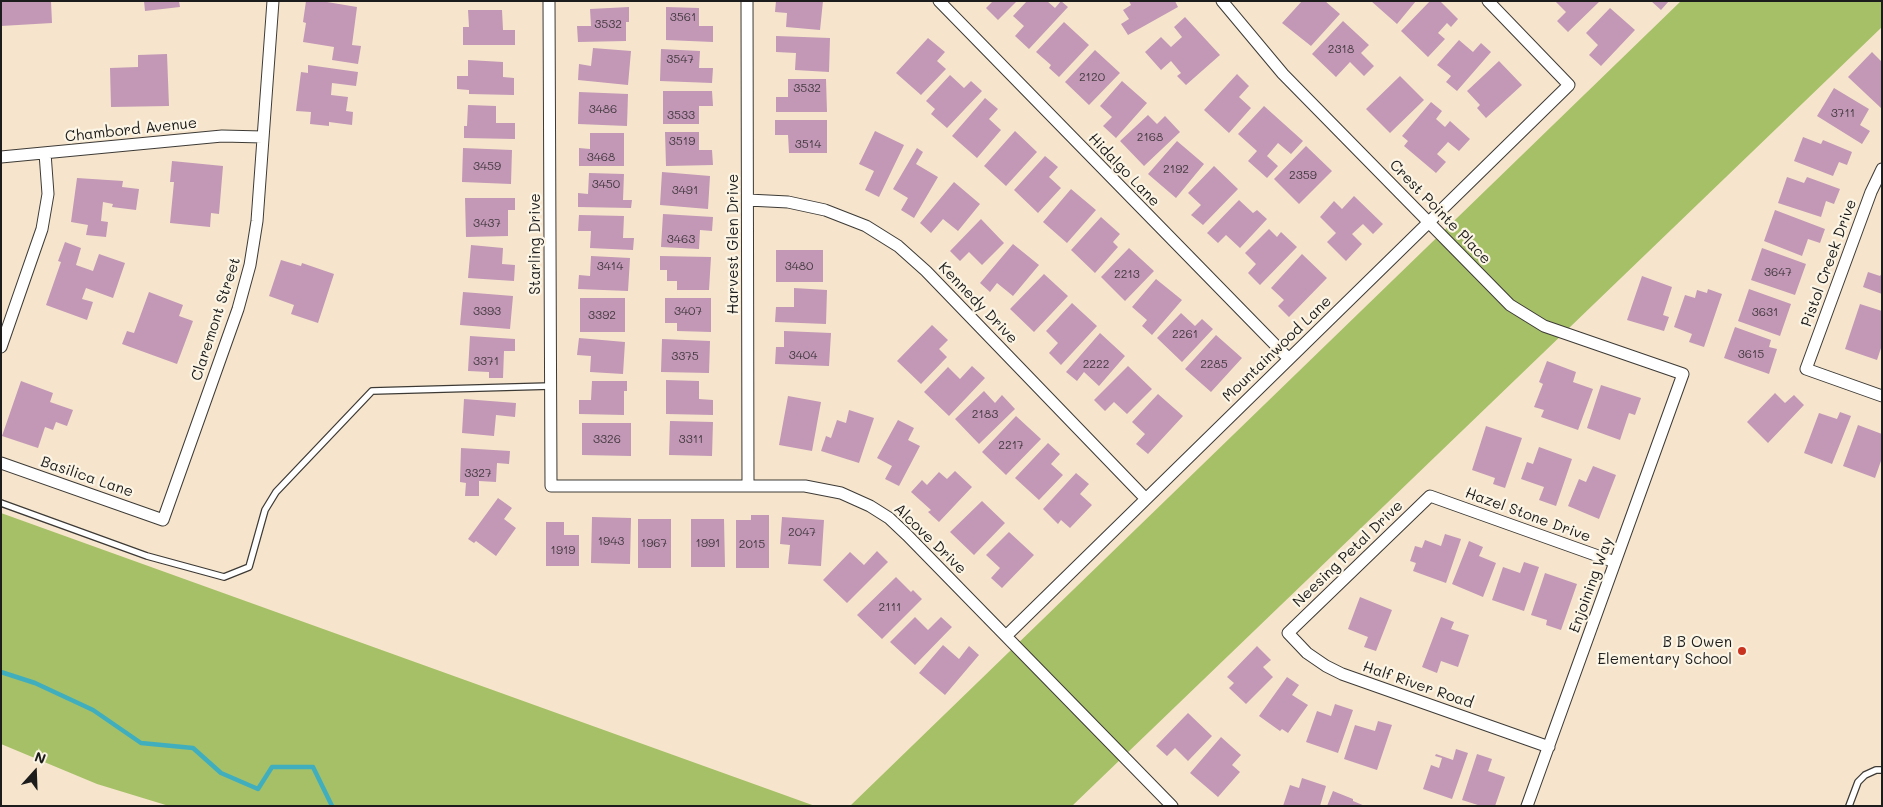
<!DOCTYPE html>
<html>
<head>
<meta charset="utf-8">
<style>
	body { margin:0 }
	#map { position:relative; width:1883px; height:807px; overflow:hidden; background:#f6e5cc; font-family:Mali,sans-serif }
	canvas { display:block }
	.frame { position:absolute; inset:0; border:2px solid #1c1c1c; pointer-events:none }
	.north { position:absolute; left:10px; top:747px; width:50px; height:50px; -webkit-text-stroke:4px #fcf5e5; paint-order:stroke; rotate:20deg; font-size:14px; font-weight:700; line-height:20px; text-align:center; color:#1c1c1c }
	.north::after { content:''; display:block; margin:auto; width:18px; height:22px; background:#1c1c1c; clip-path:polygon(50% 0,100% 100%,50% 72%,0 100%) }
</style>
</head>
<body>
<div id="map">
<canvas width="1883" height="807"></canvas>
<div class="frame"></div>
<div class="north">N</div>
</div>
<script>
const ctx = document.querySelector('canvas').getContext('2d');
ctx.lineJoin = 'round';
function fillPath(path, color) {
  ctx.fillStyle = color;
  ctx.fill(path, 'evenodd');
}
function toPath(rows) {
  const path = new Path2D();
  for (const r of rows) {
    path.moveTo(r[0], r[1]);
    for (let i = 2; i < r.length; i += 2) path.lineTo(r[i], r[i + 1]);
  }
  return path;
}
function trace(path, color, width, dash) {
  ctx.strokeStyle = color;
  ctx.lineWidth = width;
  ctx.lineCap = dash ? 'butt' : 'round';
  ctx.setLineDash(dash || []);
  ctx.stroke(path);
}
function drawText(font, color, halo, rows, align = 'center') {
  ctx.font = font + ' Mali,sans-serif';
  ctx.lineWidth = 4.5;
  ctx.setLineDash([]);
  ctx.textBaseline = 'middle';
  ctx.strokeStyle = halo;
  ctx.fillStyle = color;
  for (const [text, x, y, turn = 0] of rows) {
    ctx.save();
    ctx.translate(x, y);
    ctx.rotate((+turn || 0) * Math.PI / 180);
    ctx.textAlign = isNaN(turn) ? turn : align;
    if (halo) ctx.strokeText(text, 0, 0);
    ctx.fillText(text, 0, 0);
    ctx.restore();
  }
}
const green = toPath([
	[1681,1,1882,1,1882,27,1072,806,850,806],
	[1,513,815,806,169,806,97,784,1,744]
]);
const stream = toPath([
	[1,672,35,683,93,710,141,743,193,748,221,773,258,789,272,767,313,767,332,806]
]);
const building = toPath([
	[1,1,51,1,52,23,1,26],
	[144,1,179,1,180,7,145,11],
	[306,1,321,1,357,7,352,45,361,46,358,64,332,60,334,47,303,42,306,23,303,22],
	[776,1,823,1,820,30,786,27,787,13,775,12],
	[991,1,1017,1,998,20,986,8,992,2],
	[1027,1,1047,1,1055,8,1061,1,1068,7,1029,49,1015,36,1024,26,1013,16],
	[1129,1,1175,1,1178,7,1128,35,1121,24,1129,19,1123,10,1131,5],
	[1302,1,1325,1,1340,14,1311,46,1282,23],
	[1371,1,1416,1,1397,24],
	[1430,1,1440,1,1458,19,1451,27,1447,23,1438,33,1445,39,1428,57,1401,31],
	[1555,1,1600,1,1568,32,1557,21,1566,12],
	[1651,1,1669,1,1661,10],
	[629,7,629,22,626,22,626,41,578,42,577,26,591,26,590,9],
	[666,7,699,8,699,26,713,26,713,42,666,40],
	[1610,8,1635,30,1601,66,1589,55,1598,45,1586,33],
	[468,10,502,10,503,30,515,30,515,45,463,45,463,27,469,27],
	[1185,17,1220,55,1186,85,1177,76,1181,73,1171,61,1161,70,1145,52,1161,37,1171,47,1182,37,1174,27],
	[1343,21,1369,45,1361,53,1374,66,1364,76,1350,62,1336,77,1312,54],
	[1064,22,1089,45,1059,77,1049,68,1051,65,1036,52],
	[776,36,830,38,829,72,795,70,796,53,776,52],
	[928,38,945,52,937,61,946,69,921,95,896,73],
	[1459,40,1473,52,1481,43,1491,52,1457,91,1446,82,1451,76,1437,65],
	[593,48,631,51,628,85,578,80,579,64,591,66],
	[661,49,700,51,699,68,713,68,712,83,660,81],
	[1095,50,1120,73,1089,105,1065,82],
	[1872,52,1882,62,1882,109,1848,77],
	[167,54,169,106,111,107,110,68,138,67,138,55],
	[468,60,503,62,503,77,514,78,514,95,469,94,469,90,457,89,457,76,468,76],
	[1499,61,1522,85,1486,118,1477,108,1480,105,1467,91],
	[308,65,358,72,356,86,332,83,331,95,348,97,346,111,353,112,352,125,329,122,329,126,310,124,311,112,296,111,301,72,308,73],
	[1237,74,1249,86,1239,97,1251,108,1229,133,1204,110],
	[950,75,964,88,971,81,982,91,947,128,931,114,935,109,926,101],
	[1400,76,1424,100,1390,133,1366,109],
	[788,79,826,79,827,112,776,112,776,97,788,97],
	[1122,81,1147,103,1116,138,1103,126,1112,117,1100,106],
	[1834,88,1869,109,1860,125,1870,131,1862,144,1817,116],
	[663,91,712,91,713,106,699,106,699,124,663,124],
	[579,92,628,94,627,126,578,124],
	[985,98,998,109,989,119,1001,130,977,158,952,136],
	[1431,102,1442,111,1436,119,1445,127,1450,121,1470,139,1459,151,1448,142,1437,154,1446,162,1436,173,1404,146,1408,141,1402,136],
	[468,105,496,106,496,123,515,123,515,139,464,138,464,126,467,126],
	[1264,106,1303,141,1291,154,1278,143,1267,156,1278,166,1267,178,1248,161,1257,151,1238,134],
	[1148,115,1157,124,1165,116,1180,132,1144,166,1120,141],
	[775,120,827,120,827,153,789,153,788,135,775,135],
	[875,131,904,145,879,197,865,190,874,171,859,164],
	[1015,131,1037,152,1006,186,984,166],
	[665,132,699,132,699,150,712,150,713,165,666,166],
	[590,133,624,133,624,166,579,166,579,148,590,149],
	[1803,137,1821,144,1823,140,1852,152,1847,165,1839,162,1833,176,1794,161],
	[1177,141,1204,164,1176,198,1148,174],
	[1306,146,1332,171,1299,204,1274,179],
	[463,148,512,150,511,184,462,182],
	[917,148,923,152,916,164,938,177,914,218,901,210,908,198,893,189],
	[1045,156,1058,167,1049,177,1061,188,1038,213,1014,190],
	[172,161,223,166,219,214,211,213,210,227,170,223,174,182,170,182],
	[1214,166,1238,189,1203,225,1191,215,1201,205,1188,193],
	[662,172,710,176,708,209,660,205],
	[589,173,624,174,623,200,632,200,631,208,578,207,578,193,588,194],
	[1787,177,1804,183,1807,177,1840,189,1834,204,1826,201,1821,217,1778,203],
	[77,178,123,181,122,187,139,189,136,210,112,207,113,204,103,202,101,221,108,222,106,237,86,235,88,225,71,222],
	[954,182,980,204,958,231,943,219,931,233,920,223],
	[1071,189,1096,210,1067,243,1043,222],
	[1354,196,1383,224,1373,234,1363,224,1352,234,1362,244,1346,261,1327,242,1336,233,1320,217,1334,201,1342,209],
	[465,198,515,198,515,210,508,210,508,236,466,237],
	[1239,200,1253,213,1257,210,1267,219,1240,248,1226,235,1218,243,1207,233],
	[1775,210,1825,229,1820,243,1808,239,1802,256,1764,241],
	[663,214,713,217,712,231,700,230,699,249,661,247],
	[579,215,624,216,623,238,634,238,633,250,590,248,591,231,578,231],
	[1101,217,1120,234,1113,242,1118,247,1095,273,1071,250],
	[981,219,1004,243,982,265,969,252,960,261,950,251],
	[1269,229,1277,237,1281,232,1297,247,1260,285,1248,273,1256,264,1245,253],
	[65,242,81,248,76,265,93,271,99,254,125,263,113,298,86,288,82,299,93,302,87,320,46,305,61,262,58,261],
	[1013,244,1039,265,1013,296,997,283,990,292,980,283],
	[471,245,503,248,502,264,515,265,514,281,468,278],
	[1129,248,1154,271,1125,301,1101,277],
	[1762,248,1806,264,1795,295,1751,280],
	[776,250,823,250,823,282,776,282],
	[1302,254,1327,278,1289,317,1278,306,1284,300,1271,288],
	[591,256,630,258,628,291,578,289,579,275,590,276],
	[660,256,711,257,709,290,677,290,677,281,667,281,667,270,660,270],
	[281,260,301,266,302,263,334,274,318,323,291,314,294,305,269,296],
	[1868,272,1880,276,1882,273,1882,294,1863,287],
	[1044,274,1068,296,1034,332,1010,309],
	[1642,276,1672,287,1663,315,1669,317,1664,331,1627,320],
	[1156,279,1182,300,1152,335,1142,326,1147,320,1132,307],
	[794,288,827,290,826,324,775,322,776,307,794,307],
	[1708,289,1722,294,1704,347,1689,342,1692,334,1674,327,1685,295,1695,298,1697,290,1707,293],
	[1749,289,1791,304,1780,336,1738,321],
	[149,292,183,305,179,316,193,321,177,364,122,344,127,331,134,333],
	[463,292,513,296,510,329,460,325],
	[580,298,625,298,625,332,580,332],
	[665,298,711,298,711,332,677,331,677,323,665,323],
	[1072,303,1097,326,1061,365,1049,353,1058,343,1046,331],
	[1860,304,1882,311,1882,345,1877,360,1845,349],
	[1181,313,1195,326,1202,319,1213,329,1182,362,1157,338],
	[932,325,948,340,939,349,947,357,921,384,897,361],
	[1735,327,1771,340,1769,347,1777,349,1769,374,1724,358],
	[784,331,831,333,829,366,775,364,776,347,784,347],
	[1100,333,1125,356,1099,386,1084,372,1077,381,1066,372],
	[1216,335,1242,358,1211,392,1185,369],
	[470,336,515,339,515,351,504,351,503,378,489,378,489,372,468,371],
	[579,338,625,342,623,374,590,372,591,356,577,355],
	[662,339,710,341,709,373,661,372],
	[1547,361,1576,372,1573,382,1593,389,1578,430,1541,417,1544,410,1534,407,1543,384,1539,382],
	[972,366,985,378,949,416,924,392,948,367,960,379],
	[1128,366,1152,389,1127,414,1114,402,1105,411,1094,400],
	[666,380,699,381,699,399,713,400,713,415,666,414],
	[21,381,53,393,50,402,73,410,67,426,56,422,53,430,45,427,38,448,2,436],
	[592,381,627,381,627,391,624,391,624,415,579,414,579,400,591,400],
	[1601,385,1641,398,1635,415,1629,413,1620,440,1587,428],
	[984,391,995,403,1002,395,1015,409,979,444,955,419],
	[1775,393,1785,403,1794,395,1804,405,1768,443,1747,422],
	[1158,394,1183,416,1148,454,1136,444,1145,434,1132,422],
	[788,396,821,402,812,451,779,445],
	[464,399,516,403,515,417,496,415,494,436,462,433],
	[849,410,874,418,859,463,821,451,826,436,831,438,837,420,846,423],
	[1840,412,1851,416,1832,464,1804,453,1819,413,1837,419],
	[1016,416,1041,439,1006,475,982,452],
	[898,420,914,428,908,440,920,446,899,486,885,479,892,466,877,458],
	[670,421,713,422,712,456,669,455],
	[582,423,631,423,631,456,582,455],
	[1858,425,1882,434,1882,458,1875,478,1843,466],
	[1486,426,1522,438,1505,488,1493,484,1495,478,1472,470],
	[1048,443,1060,454,1051,464,1063,475,1039,500,1015,478],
	[1539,447,1572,459,1556,506,1539,500,1544,487,1521,479,1527,462,1533,464],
	[461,448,510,451,509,464,497,463,496,482,479,481,479,496,465,496,466,483,460,482],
	[1593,466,1616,475,1599,519,1568,506,1579,479,1586,482],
	[955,471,972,487,939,522,928,512,931,510,911,492,922,480,927,485,939,472,947,479],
	[1076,473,1089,484,1080,494,1092,505,1070,528,1061,520,1058,524,1043,509],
	[498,498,512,508,504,519,516,528,496,556,476,541,474,543,468,539],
	[982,501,1005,523,974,555,950,532],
	[751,515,769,515,769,568,736,568,736,520,751,520],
	[592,517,631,518,630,564,591,563],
	[782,517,824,520,821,566,788,564,790,545,780,544],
	[638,519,671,519,671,568,638,568],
	[691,519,724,519,725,567,691,567],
	[546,522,564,522,564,535,579,535,579,566,546,566],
	[1009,532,1034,555,1002,588,991,578,1000,568,986,555],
	[1445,534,1461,539,1446,583,1413,571,1416,563,1410,561,1415,546,1422,548,1425,540,1441,546],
	[1469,541,1483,547,1479,556,1496,563,1483,597,1452,584],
	[877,551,888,562,847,603,823,580,850,552,864,565],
	[1524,562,1539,567,1524,611,1492,600,1503,567,1520,573],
	[1545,573,1577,584,1561,630,1546,625,1547,620,1531,615],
	[896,577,911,592,913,590,922,599,882,639,857,615],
	[1360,597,1392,610,1376,651,1364,647,1368,637,1348,629],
	[915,617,928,630,941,617,952,627,915,665,890,642],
	[1441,617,1454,622,1451,629,1469,635,1458,667,1441,661,1437,673,1422,667],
	[943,645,959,659,969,646,979,655,945,695,919,673],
	[1257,646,1271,660,1263,667,1273,677,1246,704,1229,688,1234,683,1227,677],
	[1287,677,1299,685,1292,695,1308,705,1288,733,1282,729,1280,731,1259,716],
	[1335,704,1353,710,1338,753,1306,742,1317,711,1331,716],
	[1188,713,1212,736,1188,761,1175,748,1167,756,1156,746],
	[1378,721,1392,725,1377,770,1344,759,1355,725,1375,731],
	[1221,737,1241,755,1232,765,1240,772,1218,797,1190,773],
	[1456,749,1468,753,1452,799,1423,789,1431,765,1439,768,1442,758,1435,756,1436,754,1453,760],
	[1477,754,1492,759,1488,771,1505,777,1495,806,1481,806,1462,800],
	[1302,778,1326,786,1320,806,1283,806,1290,785,1299,788],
	[1333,791,1353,799,1353,801,1365,806,1327,806]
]);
const service = toPath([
	[1,503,147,556,224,577,249,567,265,510,276,492,372,391,551,386],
	[1849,806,1858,782,1865,775,1876,770,1882,770]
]);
const minor = toPath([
	[549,1,551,486,805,486,841,493,870,506,889,518,907,535,1172,806],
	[747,1,748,486],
	[939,1,1289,359],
	[1222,1,1283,74,1510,305,1544,326,1683,374,1527,806],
	[1,157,222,136,263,137],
	[1882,169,1871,192,1806,369,1882,396],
	[748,200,788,202,825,210,866,226,898,246,926,271,1146,499],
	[1,347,42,229,48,194,45,153],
	[1,463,163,520,238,309,250,265,257,221,273,1],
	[1006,636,1569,85,1488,1],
	[1549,747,1342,674,1326,666,1307,653,1288,633,1430,496,1615,562]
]);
const markers = [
	[1742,651,5,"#c8321e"]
];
const numberNames = [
	["3561",683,17],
	["3532",608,24],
	["2318",1341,49],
	["3547",680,59],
	["2120",1092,77],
	["3532",807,88],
	["3486",603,109],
	["3711",1843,113],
	["3533",681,115],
	["2168",1150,137],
	["3519",682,141],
	["3514",808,144],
	["3468",601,157],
	["3459",487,166],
	["2192",1176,169],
	["2359",1303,175],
	["3450",606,184],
	["3491",685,190],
	["3437",487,223],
	["3463",681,239],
	["3414",610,266],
	["3480",799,266],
	["3647",1778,272],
	["2213",1127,274],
	["3393",487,311],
	["3407",688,311],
	["3631",1765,312],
	["3392",602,315],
	["2261",1185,334],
	["3615",1751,354],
	["3404",803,355],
	["3375",685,356],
	["3371",486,361],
	["2222",1096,364],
	["2285",1214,364],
	["2183",985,414],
	["3326",607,439],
	["3311",691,439],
	["2217",1011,445],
	["3327",478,473],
	["2047",802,532],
	["1943",611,541],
	["1967",654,543],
	["1991",708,543],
	["2015",752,544],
	["1919",563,550],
	["2111",890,607]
];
const streetNames = [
	["Chambord Avenue",131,130,-6],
	["Hidalgo Lane",1124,170,46],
	["Crest Pointe Place",1440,212,46],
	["Starling Drive",535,244,-90],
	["Harvest Glen Drive",733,244,-90],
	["Pistol Creek Drive",1829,263,-70],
	["Kennedy Drive",978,303,46],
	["Claremont Street",216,319,-72],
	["Mountainwood Lane",1277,349,-44],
	["Basilica Lane",87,477,19],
	["Hazel Stone Drive",1528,515,20],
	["Alcove Drive",930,539,44],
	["Neesing Petal Drive",1348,554,-44],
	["Enjoining Way",1591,585,-70],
	["Half River Road",1418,685,19]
];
const poiNames = [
	["B B Owen",1732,642],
	["Elementary School",1732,659]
];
fillPath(green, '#a6c067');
trace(stream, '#41aebe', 4.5);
fillPath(building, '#c298b6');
trace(service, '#3d3a36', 8);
trace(minor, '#3d3a36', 13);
trace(service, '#fff', 5.5);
trace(minor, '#fff', 11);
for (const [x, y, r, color] of markers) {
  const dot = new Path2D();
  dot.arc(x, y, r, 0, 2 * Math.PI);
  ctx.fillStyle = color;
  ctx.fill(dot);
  trace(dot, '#fcf5e5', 2);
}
drawText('12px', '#463b42', null, numberNames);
drawText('15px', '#1c1c1c', '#fcf5e5', streetNames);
drawText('15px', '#1c1c1c', '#fcf5e5', poiNames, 'right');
</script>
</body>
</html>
